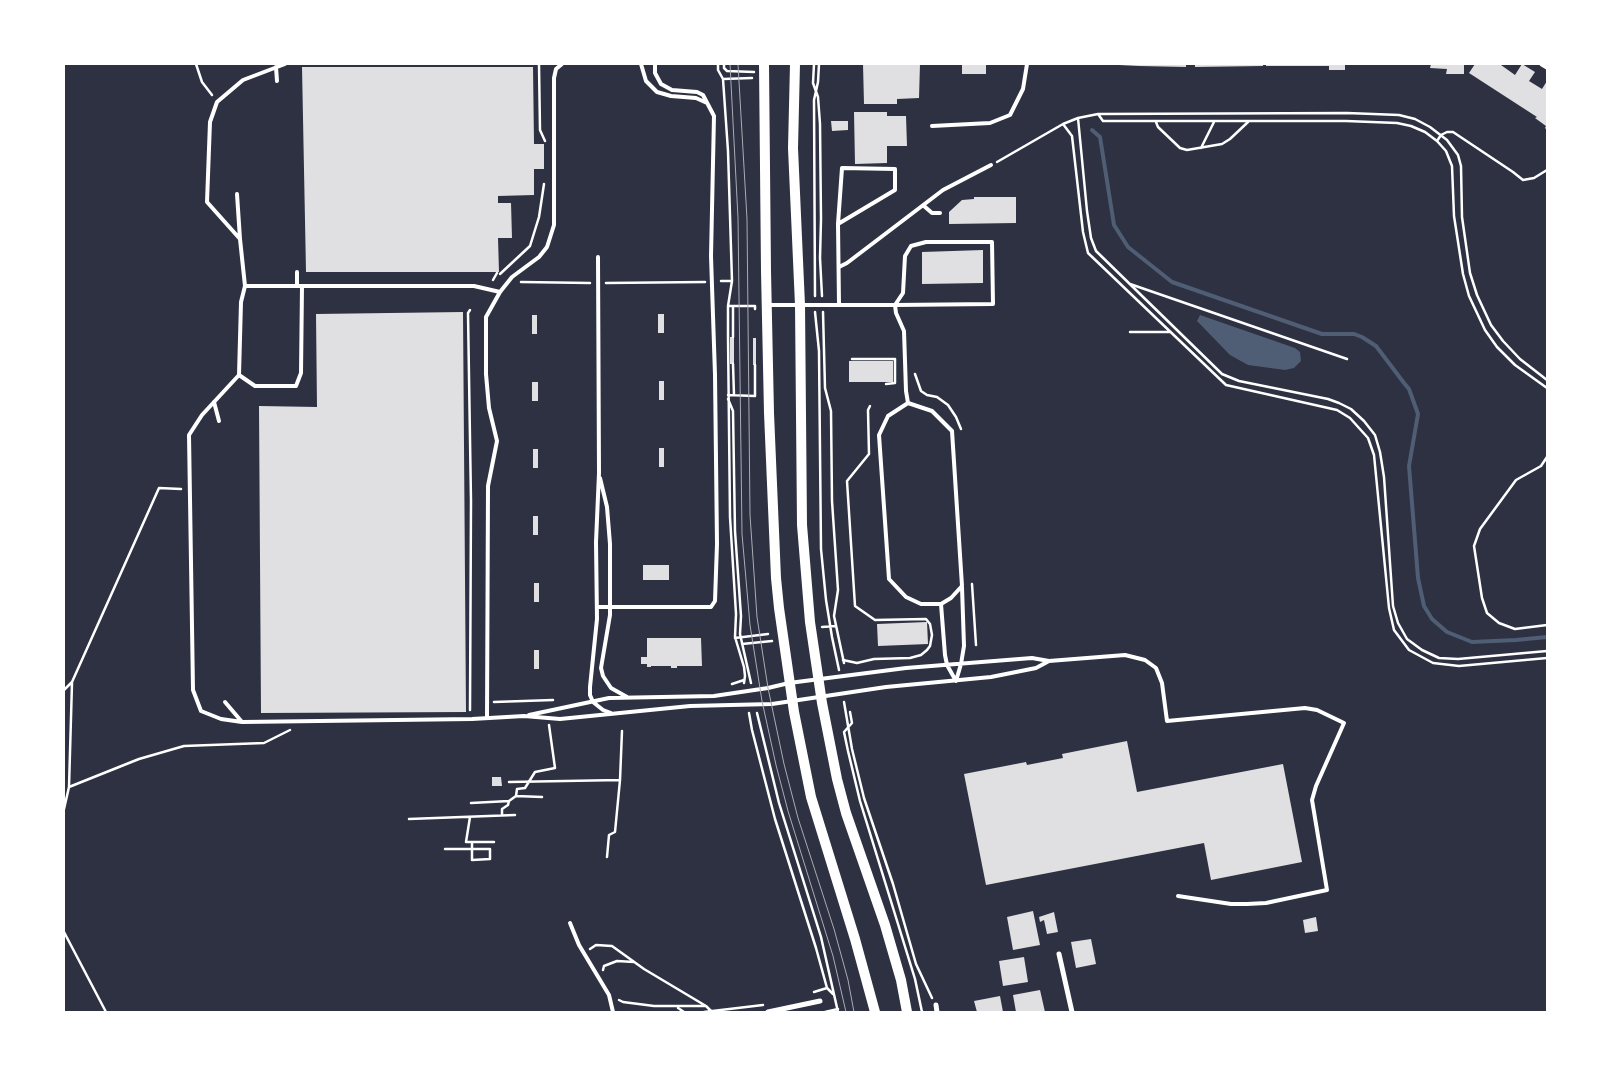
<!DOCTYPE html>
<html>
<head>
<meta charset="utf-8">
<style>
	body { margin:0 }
	#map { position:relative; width:1611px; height:1076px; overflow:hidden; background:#2d3142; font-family:"DM Sans",sans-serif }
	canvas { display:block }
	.frame { position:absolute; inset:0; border:65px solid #fff; pointer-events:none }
</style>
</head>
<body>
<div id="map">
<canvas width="1611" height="1076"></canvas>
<div class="frame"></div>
</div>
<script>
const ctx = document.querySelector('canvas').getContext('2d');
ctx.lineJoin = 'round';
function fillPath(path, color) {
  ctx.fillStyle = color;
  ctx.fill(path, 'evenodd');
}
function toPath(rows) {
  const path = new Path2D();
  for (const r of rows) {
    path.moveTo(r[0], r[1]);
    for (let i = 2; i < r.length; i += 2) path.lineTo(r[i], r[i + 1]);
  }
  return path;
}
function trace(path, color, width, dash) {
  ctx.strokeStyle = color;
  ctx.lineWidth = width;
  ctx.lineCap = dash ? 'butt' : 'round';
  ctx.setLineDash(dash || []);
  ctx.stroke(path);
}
const water = toPath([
	[1200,315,1295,348,1300,352,1301,361,1294,368,1285,370,1248,365,1230,355,1197,321]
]);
const stream = toPath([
	[1092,130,1100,137,1114,225,1128,247,1172,282,1322,334,1354,334,1362,337,1376,346,1404,383,1409,389,1418,414,1409,466,1418,578,1424,606,1432,619,1447,632,1472,642,1516,640,1547,637]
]);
const building = toPath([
	[863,64,920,64,919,98,897,99,897,104,864,104],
	[962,64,986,64,986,74,962,74],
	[1119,64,1186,64,1186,67,1139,66,1119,65],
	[1195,64,1263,64,1263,66,1195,67],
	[1266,64,1345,64,1345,70,1329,70,1329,66,1266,66],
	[1431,64,1464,64,1464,74,1446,74,1447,69,1430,68],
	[1475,64,1502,64,1501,65,1515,75,1522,64,1535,72,1529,81,1542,89,1547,81,1547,130,1545,128,1546,126,1535,118,1537,117,1469,73],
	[302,67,533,67,534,144,544,144,544,169,534,169,534,195,498,196,498,203,511,203,512,238,498,238,499,272,306,272],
	[854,112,887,112,887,116,906,116,907,146,887,146,887,163,855,164],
	[831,121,848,121,848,130,832,131],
	[974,197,1016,197,1016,223,949,224,949,212,962,200,974,199],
	[983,250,983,283,922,284,922,252],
	[463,312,466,712,261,713,259,406,317,407,316,314],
	[658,314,664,314,664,333,658,333],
	[532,315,537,315,537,334,532,334],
	[730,337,734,337,734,364,730,364],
	[753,338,756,338,756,365,753,365],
	[849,361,893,361,893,382,849,382],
	[659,381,664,381,664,400,659,400],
	[532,382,538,382,538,401,532,401],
	[659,448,664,448,664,467,659,467],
	[533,449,538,449,538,468,533,468],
	[533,516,538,516,538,535,533,535],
	[643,565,669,565,669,580,643,580],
	[534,583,539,583,539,602,534,602],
	[927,622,928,644,878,646,877,624],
	[647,638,701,638,702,666,677,666,677,668,671,668,671,666,651,666,651,667,647,667,647,664,641,664,641,657,647,657],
	[534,650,539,650,539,669,534,669],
	[1127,741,1137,792,1283,764,1302,862,1211,880,1204,843,986,885,964,774,1026,762,1027,765,1063,758,1062,754],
	[492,777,501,777,502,786,492,786],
	[1033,911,1040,945,1013,950,1007,917],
	[1054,912,1058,932,1047,934,1044,920,1040,922,1039,917],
	[1316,917,1318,931,1305,933,1303,920],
	[1091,939,1096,964,1076,968,1071,942],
	[1024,957,1028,982,1003,986,999,961],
	[1040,990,1045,1012,1016,1012,1013,995],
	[1000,996,1003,1012,977,1012,974,1001]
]);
const path = toPath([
	[196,64,202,82,212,95],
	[539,64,540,130,545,141],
	[718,64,718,70,723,79,752,78],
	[724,64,724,68,727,71,754,72],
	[814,64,813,83,818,97,820,124,821,219,820,258,822,296],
	[723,79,728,151,732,281,728,306,728,336,730,517,736,614,735,637,744,667,745,676,744,683],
	[1098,114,1347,113,1399,115,1415,119,1430,127,1447,140,1458,155,1461,166,1462,217,1470,273,1477,295,1491,325,1503,341,1520,359,1547,380],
	[1078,118,1087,211,1091,238,1096,251,1222,374,1239,381,1328,399,1339,403,1351,409,1364,421,1375,435,1380,452,1384,477,1393,606,1398,623,1407,639,1422,650,1439,658,1458,659,1547,651],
	[1156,122,1158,127,1180,148,1187,150,1222,144,1230,139,1248,122],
	[1063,124,1072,136,1083,232,1088,253,1226,385,1337,410,1350,418,1368,438,1374,455,1389,608,1394,630,1409,650,1433,663,1459,666,1547,658],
	[1437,141,1441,135,1447,132,1453,132,1513,172,1523,180,1534,178,1547,170],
	[1201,148,1214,122],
	[997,162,1063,124,1078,118,1098,114,1103,121,1346,121,1397,123,1411,126,1425,132,1437,141,1446,151,1452,166,1454,216,1463,274,1469,296,1485,330,1497,347,1515,365,1547,388],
	[500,274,530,246,539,217,544,184],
	[493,280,497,273],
	[721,281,732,281],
	[521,282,590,283],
	[606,283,705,282],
	[1130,284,1347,359],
	[815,296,814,100,818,82,819,64],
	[728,306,755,306,755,309],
	[733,306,733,337],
	[470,310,468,313,471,501,470,710],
	[815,312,819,351,821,549,826,600,832,637,839,670],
	[823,312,825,388,831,411,832,501,838,590,834,616,844,663],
	[1130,332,1170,332],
	[852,359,895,359,895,383,886,384],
	[733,364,734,395],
	[915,374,921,391,927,395,937,397,948,405,956,417,961,429],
	[728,395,755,396,755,365],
	[728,399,733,411,735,531,741,616,740,634,751,683],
	[1547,457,1541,466,1516,480,1480,529,1474,546,1482,598,1487,613,1499,623,1515,629,1547,625],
	[972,584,976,645],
	[822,627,836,626],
	[735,638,768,634],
	[742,644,772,641],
	[843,660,857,663,874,659,910,658,921,655,927,650,930,646,932,635,930,624,926,619,875,620,855,606,847,481,869,454,868,410,870,406],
	[732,684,744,680],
	[64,690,72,682,159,488,181,489],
	[494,702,553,700],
	[844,702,852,749,864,798,893,884,916,964,932,998],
	[850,712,852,723,844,732,848,751,860,801,915,979,922,1012],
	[749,713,752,730,775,819,816,948,827,988,833,994],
	[757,713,779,803,821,937,838,1012],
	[509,782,620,780],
	[69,787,72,683],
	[516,796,542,797],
	[471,803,509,801],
	[64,809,69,787,139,759,184,746,264,743,290,730],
	[502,815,502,809,508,805,509,801,516,796,517,789,525,788,535,772,555,768,549,725],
	[470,817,466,842,494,842],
	[409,819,515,815],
	[445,849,472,849,472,843],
	[472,849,490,849,490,859,472,860,472,849],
	[607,857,609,835,615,832,620,780,622,731],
	[64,932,106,1012],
	[590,949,596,945,612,946,644,969,706,1006,712,1012],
	[603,970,604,966,617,961,634,962],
	[814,992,827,988],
	[619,1000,623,1002,654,1006,705,1006],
	[678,1008,684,1012],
	[704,1012,763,1005],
	[825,1012,838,1009]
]);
const service = toPath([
	[285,64,243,80,217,102,210,122,207,202,240,239,245,286,241,302,239,375,202,415,189,435,193,690,201,711,221,719,242,722,472,719,524,716,560,719,690,706,772,704,886,687,991,677,1036,668,1049,661],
	[641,64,646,81,657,92,671,96,696,98,707,103],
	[276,67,277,81],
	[932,126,990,123,1010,115,1023,89,1027,64],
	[237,194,240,239],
	[924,206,932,213,940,213],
	[838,224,895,190,895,169,842,168,838,224,839,304],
	[926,242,992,242,993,304,895,305,903,293,905,256,911,246,926,242],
	[598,257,599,473,596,542,597,619,590,687,590,695,593,702,603,710,611,713],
	[839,267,847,263,943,190,991,165],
	[297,272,297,286],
	[245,286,474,286,500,292],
	[768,305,895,305,896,313,904,331,906,391,908,403],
	[239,375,255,386,296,386,301,373,302,286],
	[214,402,219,421],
	[908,403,932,411,952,431,962,586,951,598,941,604,921,604,906,597,889,579,879,435,888,416,908,403],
	[600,478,607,507,610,544,610,615,601,668,603,676,611,688,627,697],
	[941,604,945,655,947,665,956,681],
	[597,607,711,607,715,601,717,544,715,375,711,256,714,116,703,95,697,92,672,90,661,84,655,73,655,64],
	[956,681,961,664,964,646,962,587],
	[225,702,242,722],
	[529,715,609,698,714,696,768,688,789,683,906,668,1032,658,1049,661,1125,655,1145,660,1156,668,1162,683,1167,721,1305,708,1317,710,1344,723,1316,786,1312,800,1327,890,1266,903,1247,904,1231,904,1178,896],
	[487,718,488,486,497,441,489,408,486,374,486,317,500,292,512,277,539,257,547,247,554,225,554,78,556,69,562,64],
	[570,923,579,945,609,995,613,1012]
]);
const minor = toPath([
	[1542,64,1547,67],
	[1059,954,1072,1012],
	[936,1005,937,1012],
	[768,1012,820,1001]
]);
const secondary = toPath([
	[764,64,766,271,769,413,776,578,779,608,794,712,811,797,855,939,875,1012],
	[795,64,793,148,800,305,802,525,810,622,822,703,837,779,846,813,885,925,901,980,907,1012]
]);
const tram = toPath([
	[730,64,738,218,742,534,750,625,762,701,776,765,788,811,833,956,846,1012],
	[738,64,747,219,750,515,757,617,768,688,784,764,798,818,834,929,848,980,854,1012]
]);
fillPath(water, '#4f5d75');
trace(stream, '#4f5d75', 4);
fillPath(building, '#e0e0e3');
trace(path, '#fff', 2.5);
trace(service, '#fff', 4);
trace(minor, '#fff', 5);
trace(secondary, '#fff', 10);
trace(tram, '#abadb3', 1);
</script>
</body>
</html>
